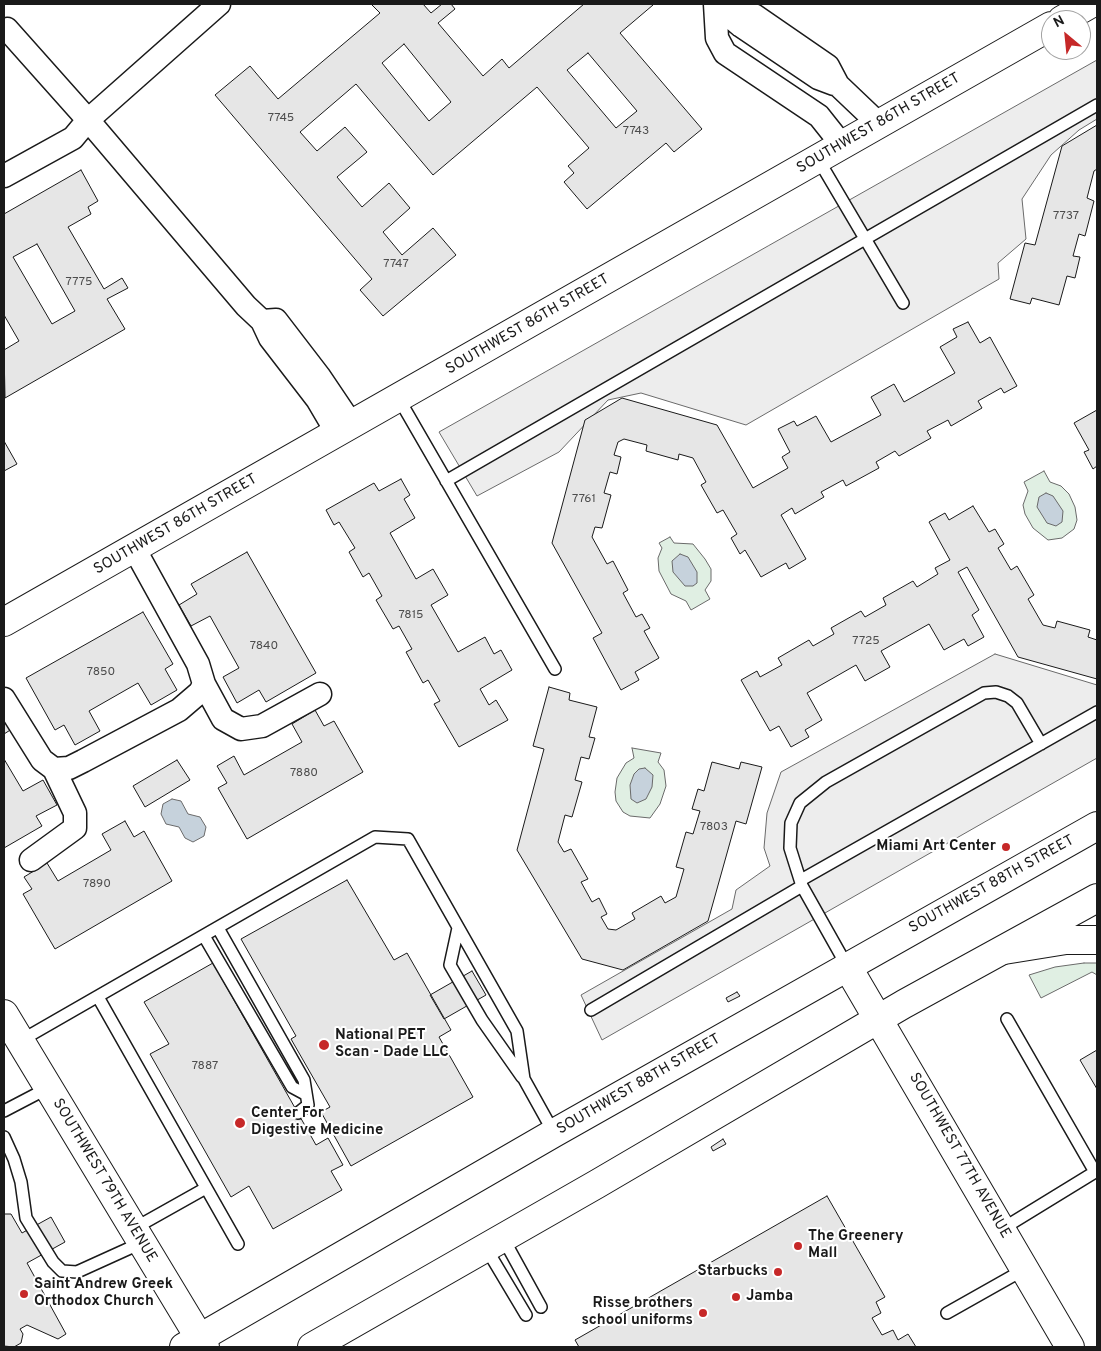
<!DOCTYPE html>
<html>
<head>
<meta charset="utf-8">
<style>
	body { margin:0 }
	#map { position:relative; width:1101px; height:1351px; overflow:hidden; background:#fff; font-family:Overpass,sans-serif }
	canvas { display:block }
	.frame { position:absolute; inset:0; border:5px solid #1a1a1a; pointer-events:none }
	.north { position:absolute; left:1041px; top:10px; width:50px; height:50px; box-sizing:border-box; background:#fff; border:1px solid #a3a3a3; border-radius:50%; rotate:332deg; font-size:14px; font-weight:700; line-height:20px; text-align:center; color:#1a1a1a }
	.north::after { content:''; display:block; margin:auto; width:18px; height:22px; background:#c62828; clip-path:polygon(50% 0,100% 100%,50% 72%,0 100%) }
</style>
</head>
<body>
<div id="map">
<canvas width="1101" height="1351"></canvas>
<div class="frame"></div>
<div class="north">N</div>
</div>
<script>
const ctx = document.querySelector('canvas').getContext('2d');
ctx.lineJoin = 'round';
function fillPath(path, color) {
  ctx.fillStyle = color;
  ctx.fill(path, 'evenodd');
}
function toPath(rows) {
  const path = new Path2D();
  for (const r of rows) {
    path.moveTo(r[0], r[1]);
    for (let i = 2; i < r.length; i += 2) path.lineTo(r[i], r[i + 1]);
  }
  return path;
}
function trace(path, color, width, dash) {
  ctx.strokeStyle = color;
  ctx.lineWidth = width;
  ctx.lineCap = dash ? 'butt' : 'round';
  ctx.setLineDash(dash || []);
  ctx.stroke(path);
}
function drawText(font, color, halo, rows, align = 'center') {
  ctx.font = font + ' Overpass,sans-serif';
  ctx.lineWidth = 4;
  ctx.setLineDash([]);
  ctx.textBaseline = 'middle';
  ctx.strokeStyle = halo;
  ctx.fillStyle = color;
  for (const [text, x, y, turn = 0] of rows) {
    ctx.save();
    ctx.translate(x, y);
    ctx.rotate((+turn || 0) * Math.PI / 180);
    ctx.textAlign = isNaN(turn) ? turn : align;
    if (halo) ctx.strokeText(text, 0, 0);
    ctx.fillText(text, 0, 0);
    ctx.restore();
  }
}
const green = toPath([
	[1044,471,1050,482,1061,486,1069,494,1075,507,1077,520,1074,529,1062,538,1048,540,1033,528,1025,514,1023,505,1028,491,1024,482,1044,471],
	[670,537,674,543,693,544,705,559,711,569,711,581,705,590,710,599,691,610,686,601,671,594,659,571,658,558,662,548,659,543,670,537],
	[632,748,661,753,658,762,664,770,666,786,660,804,650,818,630,816,623,812,616,801,615,792,617,778,626,763,634,758,632,748],
	[1084,963,1097,963,1097,975,1092,972,1041,998,1029,975,1055,967,1084,963]
]);
const parking = toPath([
	[1097,60,1097,119,1079,130,1051,155,1022,199,1026,239,998,263,999,279,746,425,641,393,608,400,559,452,477,496,439,432,1097,60],
	[995,654,1097,685,1097,758,602,1040,581,995,732,909,736,890,770,866,764,848,767,813,781,772,995,654]
]);
const water = toPath([
	[1046,493,1053,496,1063,511,1062,522,1056,526,1047,523,1037,507,1039,497,1046,493],
	[680,554,688,557,697,572,697,583,693,586,685,586,673,572,672,561,680,554],
	[645,768,653,775,652,787,646,799,637,803,631,799,630,785,634,774,639,769,645,768],
	[172,799,181,801,188,814,200,817,206,827,204,836,193,842,185,838,179,827,166,824,161,814,163,804,172,799]
]);
const building = toPath([
	[373,4,423,4,431,13,442,4,451,4,455,9,438,23,483,76,502,59,509,68,584,4,651,4,653,5,620,33,702,129,674,152,666,143,587,209,564,182,574,173,568,166,589,148,537,87,433,175,356,84,300,132,317,151,345,127,367,152,337,177,362,207,389,183,410,208,383,232,402,255,433,228,456,255,383,316,360,290,372,279,215,95,250,66,278,99,380,13,372,5,373,4],
	[404,44,451,102,429,121,382,63,404,44],
	[588,53,637,111,616,128,567,70,588,53],
	[1097,125,1097,169,1094,171,1087,198,1094,201,1085,236,1079,234,1073,256,1080,257,1075,278,1067,276,1059,305,1032,298,1030,304,1010,299,1025,243,1035,245,1062,146,1097,125],
	[81,170,98,201,88,207,91,214,68,227,104,289,122,278,128,288,107,299,125,329,5,398,4,350,19,341,4,315,4,214,81,170],
	[37,244,75,311,52,324,13,257,37,244],
	[968,322,980,343,990,337,1017,386,1004,393,1001,388,978,401,982,408,951,426,948,420,927,431,931,438,899,456,895,451,876,462,879,468,846,486,843,480,821,492,824,497,795,514,792,508,781,515,806,559,789,569,786,563,761,577,745,550,740,554,731,538,737,534,723,510,717,513,701,485,706,482,693,458,679,454,678,460,646,451,647,445,624,439,618,442,614,455,621,457,617,474,610,472,604,493,611,495,602,528,595,527,592,537,607,564,613,561,628,590,623,593,636,617,642,614,650,628,644,631,659,658,635,672,639,680,621,690,593,638,602,633,552,543,585,420,622,398,717,425,753,488,788,468,782,457,790,452,778,429,794,421,797,426,816,416,831,442,881,415,871,397,894,384,904,402,955,373,940,347,957,337,953,329,968,322],
	[1097,410,1097,466,1093,469,1084,452,1089,450,1074,423,1097,410],
	[4,441,17,464,4,471,4,441],
	[401,479,410,495,404,499,415,518,390,533,416,579,433,569,448,595,431,605,458,652,485,637,494,654,501,650,512,670,480,689,489,705,496,700,508,720,459,747,434,704,440,701,428,680,423,683,406,652,412,649,399,626,393,629,376,600,382,596,369,573,363,577,349,552,355,548,339,522,334,525,326,510,374,483,379,491,401,479],
	[973,506,989,532,995,529,1004,544,998,548,1011,570,1017,566,1034,595,1028,599,1043,625,1055,628,1057,621,1090,630,1088,637,1097,640,1097,679,1018,657,967,567,958,572,979,610,972,615,984,637,968,646,964,639,944,650,929,624,881,651,890,667,865,681,856,665,807,693,822,720,805,730,809,737,791,747,779,726,770,731,741,680,757,671,760,677,782,665,778,658,809,640,813,646,834,634,831,628,861,611,865,617,886,605,883,598,913,581,917,587,938,574,935,568,950,560,929,522,945,513,949,520,973,506],
	[247,552,316,673,266,702,259,690,237,703,223,677,239,668,210,616,191,626,179,605,197,594,191,584,247,552],
	[143,612,173,664,165,669,177,690,151,705,138,683,89,711,100,731,75,745,64,725,55,730,26,678,143,612],
	[549,687,570,693,569,700,597,707,589,737,595,738,589,759,581,757,575,780,582,782,572,817,565,815,558,842,564,852,571,849,588,879,581,882,592,902,599,898,607,914,601,917,608,929,616,930,635,919,632,913,661,896,665,903,676,897,684,869,676,867,686,832,693,834,700,811,692,809,698,789,704,791,712,762,739,769,741,762,762,767,746,824,736,821,708,921,623,970,582,959,517,850,544,749,533,746,549,687],
	[4,708,15,727,4,734,4,708],
	[315,710,324,726,334,721,363,772,247,839,218,788,227,783,217,766,234,756,244,775,302,742,292,724,315,710],
	[4,759,23,791,43,780,57,805,36,816,42,826,4,848,4,759],
	[177,760,190,780,145,807,133,786,177,760],
	[125,821,134,837,144,831,172,881,55,949,23,894,32,889,24,877,47,863,58,881,111,850,102,834,125,821],
	[347,880,394,960,407,953,451,1030,439,1037,473,1097,351,1166,321,1112,330,1107,291,1039,296,1036,241,939,347,880],
	[213,963,316,1145,328,1138,343,1165,331,1171,342,1190,273,1229,249,1186,231,1197,150,1054,169,1044,144,1002,213,963],
	[472,971,486,995,444,1019,430,995,472,971],
	[737,992,740,996,728,1002,726,998,737,992],
	[1097,1050,1097,1089,1080,1060,1097,1050],
	[723,1139,726,1144,713,1151,711,1147,723,1139],
	[827,1196,885,1297,876,1302,881,1313,872,1318,882,1335,893,1330,898,1340,908,1334,916,1347,579,1347,575,1340,827,1196],
	[4,1214,11,1214,22,1233,51,1217,65,1242,27,1263,66,1334,58,1339,27,1325,20,1329,23,1334,21,1343,14,1347,4,1346,4,1214]
]);
const service = toPath([
	[818,159,903,303],
	[399,399,555,669],
	[446,481,1097,105],
	[801,880,1097,712],
	[218,928,304,1080,308,1105,298,1113],
	[458,928,450,965,482,1020,522,1077],
	[204,936,292,1087,305,1094],
	[847,966,802,886,790,848,791,823,800,803,826,782,984,693,996,692,1008,696,1017,703,1041,744],
	[98,997,238,1244],
	[591,1010,802,886],
	[20,1041,375,837,408,839,517,1031,524,1079,554,1133],
	[4,1111,48,1088],
	[4,1137,14,1159,21,1182,26,1218,53,1262,62,1271,77,1272,141,1243],
	[133,1229,206,1188],
	[1002,1229,1095,1172,1007,1019],
	[503,1238,541,1307],
	[486,1248,526,1315],
	[947,1313,1025,1269]
]);
const minor = toPath([
	[715,4,754,15,828,66,838,85,879,124],
	[715,4,717,38,725,53,819,116,842,145],
	[721,9,741,26,818,78,834,84],
	[7,29,88,120,246,306,262,321,270,338,317,399,337,433],
	[4,176,73,138,88,120,219,4],
	[262,321,276,320,319,376,352,425],
	[204,684,223,719,241,729,262,726,320,694],
	[4,699,42,760,54,769,69,768,83,761,179,710,200,692,204,684,198,664,134,548],
	[31,860,75,828,75,813,54,769]
]);
const tertiary = toPath([
	[1062,20,1090,4],
	[4,622,1051,26],
	[847,966,1070,1347],
	[4,1014,205,1347]
]);
const primary = toPath([
	[184,1347,554,1133,1097,826],
	[312,1347,597,1184,904,1004,1097,898]
]);
const motorway = toPath([
	[1004,950,1066,940,1097,940]
]);
const markers = [
	[1006,847,5,"#c62828"],
	[324,1045,6,"#c62828"],
	[240,1123,6,"#c62828"],
	[798,1246,5,"#c62828"],
	[778,1272,5,"#c62828"],
	[24,1294,5,"#c62828"],
	[736,1297,5,"#c62828"],
	[703,1313,5,"#c62828"]
];
const numberNames = [
	["7745",281,119],
	["7743",636,132],
	["7737",1066,217],
	["7747",396,265],
	["7775",79,283],
	["7761",584,500],
	["7815",411,616],
	["7725",866,642],
	["7840",264,647],
	["7850",101,673],
	["7880",304,774],
	["7803",714,828],
	["7890",97,885],
	["7887",205,1067]
];
const streetNames = [
	["SOUTHWEST 86TH STREET",879,124,-30],
	["SOUTHWEST 86TH STREET",528,325,-30],
	["SOUTHWEST 86TH STREET",176,525,-30],
	["SOUTHWEST 88TH STREET",992,885,-29],
	["SOUTHWEST 88TH STREET",639,1085,-30],
	["SOUTHWEST 77TH AVENUE",959,1156,60],
	["SOUTHWEST 79TH AVENUE",104,1181,59]
];
const poiNames = [
	["Miami Art Center",996,847,"right"],
	["National PET",335,1036],
	["Scan - Dade LLC",335,1053],
	["Center For",251,1114],
	["Digestive Medicine",251,1131],
	["The Greenery",808,1237],
	["Mall",808,1254],
	["Starbucks",768,1272,"right"],
	["Saint Andrew Greek",34,1285],
	["Orthodox Church",34,1302],
	["Jamba",746,1297],
	["Risse brothers",693,1304,"right"],
	["school uniforms",693,1321,"right"]
];
fillPath(green, '#e0efe3');
trace(green, '#6a6a6a', 1);
fillPath(parking, '#ededed');
trace(parking, '#6a6a6a', 1);
fillPath(water, '#c6d2dc');
trace(water, '#6a6a6a', 1);
fillPath(building, '#e6e6e6');
trace(building, '#1a1a1a', 1);
trace(service, '#1a1a1a', 14);
trace(minor, '#1a1a1a', 25);
trace(tertiary, '#1a1a1a', 30);
trace(primary, '#1a1a1a', 30);
trace(motorway, '#1a1a1a', 30);
trace(service, '#fff', 11);
trace(minor, '#fff', 22);
trace(tertiary, '#fff', 28);
trace(primary, '#fff', 28);
trace(motorway, '#fff', 28);
for (const [x, y, r, color] of markers) {
  const dot = new Path2D();
  dot.arc(x, y, r, 0, 2 * Math.PI);
  ctx.fillStyle = color;
  ctx.fill(dot);
  trace(dot, '#fff', 2);
}
drawText('12px', '#4d4d4d', null, numberNames);
drawText('15px', '#1a1a1a', '#fff', streetNames);
drawText('bold 15px', '#1a1a1a', '#fff', poiNames, 'left');
</script>
</body>
</html>
